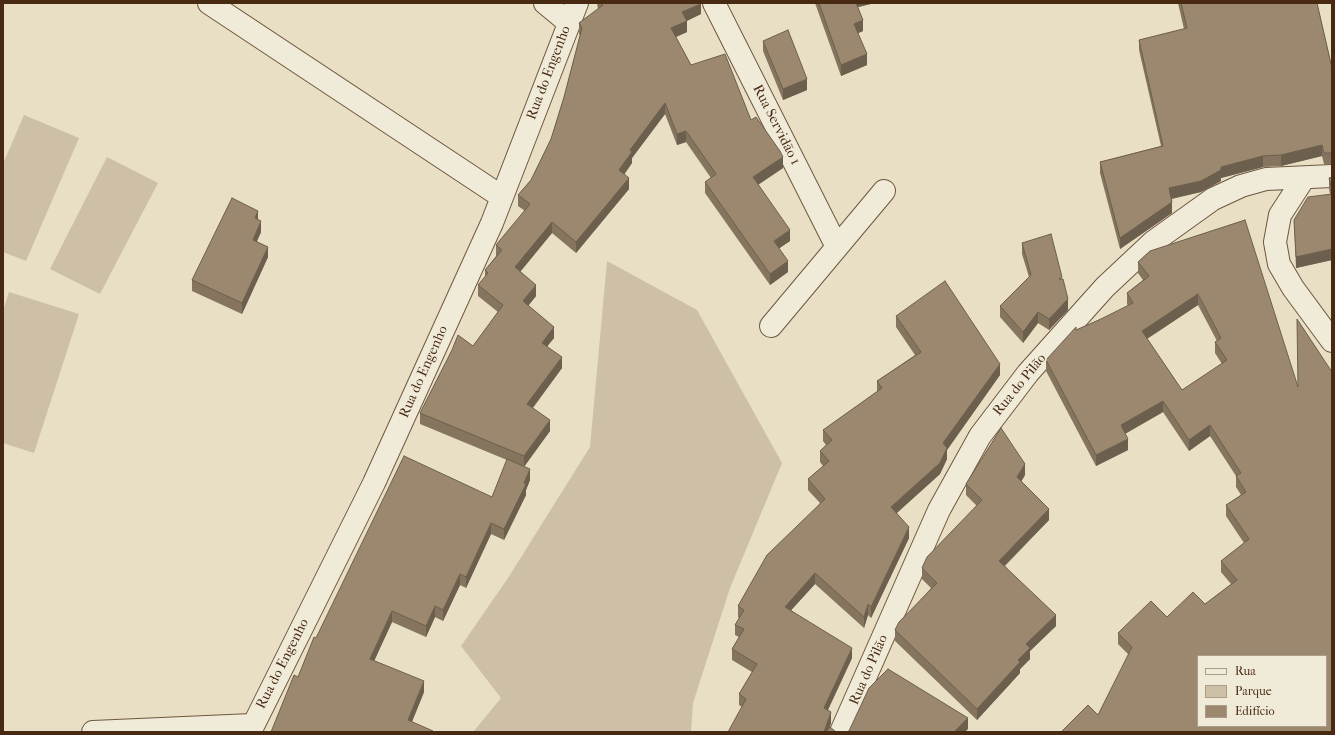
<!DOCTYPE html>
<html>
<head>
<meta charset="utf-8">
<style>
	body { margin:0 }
	#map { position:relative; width:1335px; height:735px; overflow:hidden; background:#e8dfc4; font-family:"IM FELL French Canon",serif }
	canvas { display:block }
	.frame { position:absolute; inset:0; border:4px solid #472a11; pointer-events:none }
	.legend { position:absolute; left:1197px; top:655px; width:130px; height:72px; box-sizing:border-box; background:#f0ead9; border:1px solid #ac9d89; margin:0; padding:5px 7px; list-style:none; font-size:12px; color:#472a11 }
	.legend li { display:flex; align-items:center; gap:8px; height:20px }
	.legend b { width:20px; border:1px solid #ac9d89 }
</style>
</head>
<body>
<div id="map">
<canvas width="1335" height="735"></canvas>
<div class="frame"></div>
<ul class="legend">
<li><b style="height:5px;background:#f0ead9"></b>Rua</li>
<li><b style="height:11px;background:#cdc0a6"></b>Parque</li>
<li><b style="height:11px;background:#9b886e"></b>Edifício</li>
</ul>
</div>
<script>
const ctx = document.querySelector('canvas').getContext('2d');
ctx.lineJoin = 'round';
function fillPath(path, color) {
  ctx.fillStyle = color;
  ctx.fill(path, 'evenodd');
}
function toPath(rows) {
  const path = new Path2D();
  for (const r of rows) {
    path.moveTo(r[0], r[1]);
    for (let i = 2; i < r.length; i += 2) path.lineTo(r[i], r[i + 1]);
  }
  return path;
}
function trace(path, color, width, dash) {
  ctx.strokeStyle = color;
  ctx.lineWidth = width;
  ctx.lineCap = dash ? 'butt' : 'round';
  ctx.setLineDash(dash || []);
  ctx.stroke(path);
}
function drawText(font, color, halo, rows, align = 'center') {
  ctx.font = font + ' "IM FELL French Canon",serif';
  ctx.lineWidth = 4;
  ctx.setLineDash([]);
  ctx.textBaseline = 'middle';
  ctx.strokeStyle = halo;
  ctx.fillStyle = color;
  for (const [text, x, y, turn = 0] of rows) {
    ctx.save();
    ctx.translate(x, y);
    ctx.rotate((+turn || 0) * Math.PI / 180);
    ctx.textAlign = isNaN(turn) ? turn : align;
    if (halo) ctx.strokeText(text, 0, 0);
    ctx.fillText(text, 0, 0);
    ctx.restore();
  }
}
const green = toPath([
	[24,115,79,138,26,261,3,252,3,164],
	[107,157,158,183,100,294,50,269],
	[607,261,697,310,782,463,730,588,693,703,691,732,473,732,501,698,461,646,508,578,590,447],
	[9,292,79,314,34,453,3,443,3,311]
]);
const minor = toPath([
	[209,3,502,197],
	[545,3,568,22],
	[714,3,837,247],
	[1304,178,1280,215,1275,242,1279,264,1293,288,1332,341],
	[771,326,884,191],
	[93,732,252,725],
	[250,732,374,483,492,223,577,3],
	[841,732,939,510,980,436,1028,373,1105,287,1153,242,1213,199,1241,186,1266,179,1332,176]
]);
const wall = toPath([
	[597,3,701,3,701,14,687,21,687,32,676,37,691,65,751,120,783,168,758,185,790,241,779,248,788,272,770,285,705,193,705,182,711,178,686,142,677,145,665,114,632,158,632,163,624,175,629,189,576,253,552,233,520,272,536,296,528,306,554,338,547,346,562,368,533,408,550,431,524,466,530,480,526,490,526,495,504,540,491,534,466,588,460,585,443,621,435,617,426,637,392,622,374,661,424,692,412,722,433,732,298,677,316,638,492,497,507,460,420,424,420,413,473,346,498,312,478,296,478,285,485,277,485,270,496,256,496,245,525,211,518,206,518,195,531,180,551,139,564,97,580,36,579,34,579,23,598,9],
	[815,3,875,3,858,7,863,31,858,33,867,65,841,76],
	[1178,3,1317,3,1332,68,1332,164,1324,164,1322,156,1281,166,1263,167,1221,178,1221,181,1201,192,1172,199,1172,213,1120,249,1100,173,1100,162,1161,146,1139,50,1139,40,1184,29],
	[763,41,807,90,783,100,763,51],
	[1332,177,1332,260,1296,268,1294,220,1330,194,1329,189,1329,178],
	[258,220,261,232,257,241,268,257,242,314,192,291,192,280],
	[1022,243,1062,279,1068,310,1049,330,1038,323,1023,343,1000,317,1000,306,1029,277,1022,254],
	[1150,251,1298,387,1332,732,1098,715,1129,655,1118,644,1118,633,1205,604,1231,584,1221,572,1221,561,1244,543,1226,516,1226,505,1241,495,1236,487,1236,476,1210,436,1189,451,1163,412,1125,434,1128,450,1096,466,1046,371,1046,360,1076,330,1101,319,1128,306,1127,304,1127,293,1143,280,1138,273,1138,262],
	[1198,305,1217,341,1215,342,1215,353,1222,364,1182,390,1147,339],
	[896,316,1000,375,947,450,947,459,940,474,897,513,909,538,871,618,868,615,864,628,815,584,791,610,852,658,828,710,831,723,829,729,836,732,742,707,739,705,739,694,752,672,732,660,732,649,739,637,735,635,735,625,739,618,738,617,738,606,820,503,808,490,808,479,823,466,820,462,820,451,826,445,823,441,823,430,877,392,877,381,915,355,896,327],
	[1025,475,1021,482,1049,520,1005,566,1056,626,1030,651,1030,659,1020,669,1020,673,977,720,895,641,895,630,931,588,922,579,922,568,977,506,966,495,966,484]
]);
const shadedWall = toPath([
	[854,3,875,3,854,8],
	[701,4,701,14,682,23,682,12],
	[863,20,863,31,854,35,854,24],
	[687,21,687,32,671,39,671,28],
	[867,54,867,65,841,76,841,65],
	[807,79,807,90,783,100,783,89],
	[665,103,665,114,632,158,632,163,619,181,619,170,630,150],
	[686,131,686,142,677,145,677,134],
	[1322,145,1322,156,1281,166,1281,155],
	[1263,156,1263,167,1221,178,1221,181,1201,192,1169,199,1169,188,1221,167],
	[783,157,783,168,753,188,753,177],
	[629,178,629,189,576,253,576,242],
	[1172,202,1172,213,1120,249,1120,238],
	[258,211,258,221,255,218],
	[261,221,261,232,253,250,253,240],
	[552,222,552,233,515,278,515,267],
	[790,230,790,241,774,252,774,241],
	[268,247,268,257,242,314,242,303],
	[1332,249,1332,260,1296,268,1296,257],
	[788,261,788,272,770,285,770,274],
	[536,285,536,296,523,312,523,301],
	[1198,294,1198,305,1142,342,1142,331],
	[1068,299,1068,310,1049,330,1049,319],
	[1038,312,1038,323,1023,343,1023,332],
	[554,327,554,338,542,353,542,343],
	[562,357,562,368,527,415,527,404],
	[1000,364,1000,375,947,450,947,459,940,474,891,518,891,507,943,443],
	[1163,401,1163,412,1121,436,1121,425],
	[550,420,550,431,524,467,524,456],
	[1210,425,1210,436,1189,451,1189,440],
	[1128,439,1128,450,1096,466,1096,455],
	[1025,464,1025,475,1017,488,1017,477],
	[530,469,530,480,526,490,526,495,504,540,504,529],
	[1049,509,1049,520,999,571,999,561],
	[491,523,491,534,466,588,466,577],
	[909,527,909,538,871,618,871,607],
	[815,573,815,584,785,617,785,607],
	[460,574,460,585,443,621,443,610],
	[868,604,868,615,864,628,864,617],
	[435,606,435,617,426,637,426,626],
	[392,611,392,622,370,670,370,659],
	[1056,615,1056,626,1030,651,1030,659,1020,669,1020,673,977,720,977,709,1018,660,1026,644],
	[852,648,852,658,824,718,824,708],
	[424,681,424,692,408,731,408,720],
	[831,712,831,723,828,732,824,732],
	[968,718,968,729,965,732,954,732]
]);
const building = toPath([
	[601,3,701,3,701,4,682,12,687,21,671,28,691,65,725,54,751,120,756,117,780,151,783,157,753,177,790,230,774,241,788,261,770,274,705,182,716,174,686,131,677,134,665,103,630,150,632,152,619,170,629,178,576,242,552,222,515,267,536,285,523,301,554,327,542,343,562,357,527,404,550,420,524,456,420,413,452,350,458,335,473,346,503,305,478,285,488,273,485,270,502,250,496,245,530,204,518,195,531,180,551,139,564,97,582,28,579,23,603,5,601,3],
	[819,3,856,3,863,20,854,24,867,54,841,65,819,3],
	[1181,3,1317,3,1332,68,1332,153,1324,153,1322,145,1281,155,1263,156,1221,167,1221,170,1201,181,1169,188,1172,202,1120,238,1100,162,1163,146,1139,40,1187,28,1181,3],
	[788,30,807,79,783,89,763,41,788,30],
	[1332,177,1332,190,1329,178,1332,177],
	[1332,194,1332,249,1296,257,1294,220,1308,197,1332,194],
	[232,198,258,211,255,218,261,221,253,240,268,247,242,303,192,280,232,198],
	[1245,220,1298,387,1297,319,1332,372,1332,732,1061,732,1088,705,1098,715,1132,647,1118,633,1151,601,1167,617,1193,592,1205,604,1237,580,1221,561,1249,539,1226,505,1246,492,1236,476,1241,473,1210,425,1189,440,1163,401,1121,425,1128,439,1096,455,1046,360,1076,327,1076,330,1101,319,1133,303,1127,293,1149,276,1138,262,1150,251,1245,220],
	[1198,294,1221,338,1215,342,1227,360,1182,390,1142,331,1198,294],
	[1198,656,1326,656,1326,726,1198,726,1198,656],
	[1051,234,1062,277,1059,279,1063,279,1068,299,1049,319,1038,312,1023,332,1000,306,1031,275,1022,243,1051,234],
	[945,281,1000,364,943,443,947,448,940,463,891,507,909,527,871,607,868,604,864,617,815,573,785,607,852,648,824,708,831,712,824,732,728,732,746,699,739,694,757,664,732,649,744,629,735,625,744,610,738,606,767,555,825,499,808,479,829,461,820,451,832,440,823,430,882,388,877,381,921,352,896,316,945,281],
	[1001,428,1025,464,1017,477,1049,509,999,561,1056,615,1026,644,1030,648,1018,660,1020,662,977,709,895,630,899,622,937,583,922,568,927,557,982,500,966,484,1001,428],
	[404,456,492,497,507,459,530,469,524,483,526,484,504,529,491,523,466,577,460,574,443,610,435,606,426,626,392,611,370,659,424,681,408,720,433,731,433,732,271,732,294,675,298,677,314,637,316,638,404,456],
	[888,669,968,718,954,732,846,732,849,731,869,688,888,669],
	[830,727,836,732,826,732,830,727]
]);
const streetNames = [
	["Rua do Engenho",549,73,-69],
	["Rua Servidão 1",776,125,63],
	["Rua do Engenho",424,372,-66],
	["Rua do Pilão",1020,385,-51],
	["Rua do Engenho",283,664,-63],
	["Rua do Pilão",869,670,-66]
];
fillPath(green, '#cdc0a6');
trace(minor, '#6f573e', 24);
trace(minor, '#f0ead9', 22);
fillPath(wall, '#85755f');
fillPath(shadedWall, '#6c5f4d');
fillPath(building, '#9b886e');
trace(building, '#6c5f4d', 1);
drawText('14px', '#472a11', '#f0ead9', streetNames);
</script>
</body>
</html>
